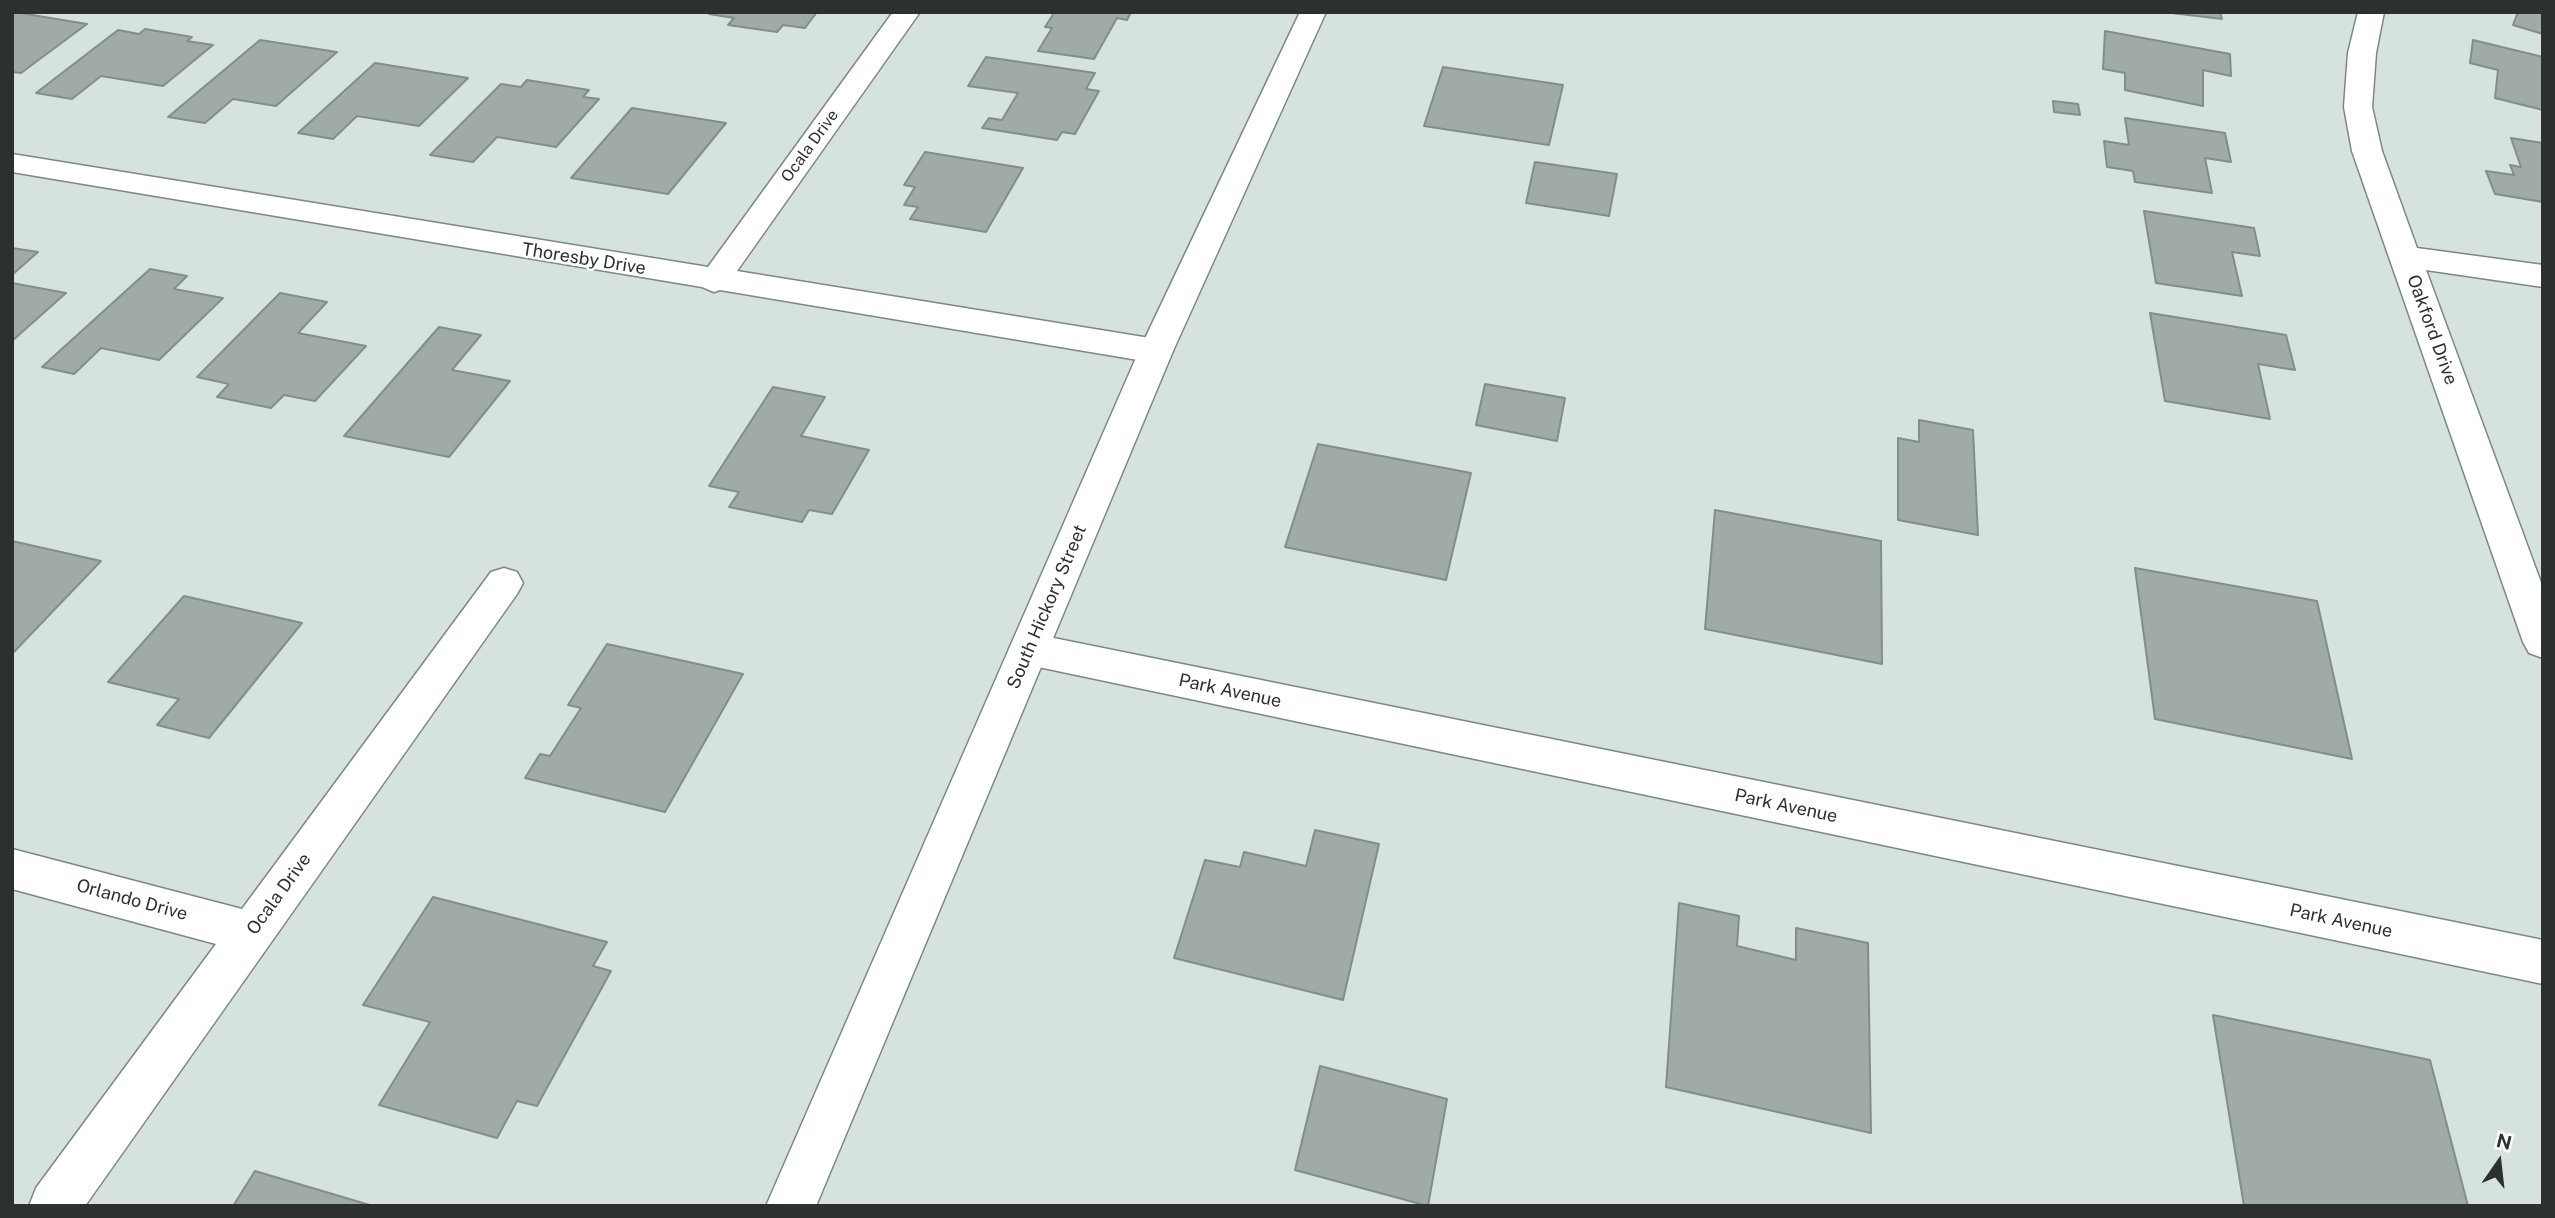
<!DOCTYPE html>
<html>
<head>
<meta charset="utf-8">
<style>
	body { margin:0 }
	#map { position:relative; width:2555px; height:1218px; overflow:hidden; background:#d6e2de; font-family:"Public Sans",sans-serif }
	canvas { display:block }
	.frame { position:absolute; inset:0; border:14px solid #2c312f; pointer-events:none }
	.north { position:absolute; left:2464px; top:1127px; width:70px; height:70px; -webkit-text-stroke:5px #fff; paint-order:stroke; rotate:14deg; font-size:19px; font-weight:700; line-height:28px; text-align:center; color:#2c312f }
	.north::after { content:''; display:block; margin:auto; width:24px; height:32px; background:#2c312f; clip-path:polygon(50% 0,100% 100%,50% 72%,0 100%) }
</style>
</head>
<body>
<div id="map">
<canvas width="2555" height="1218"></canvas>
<div class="frame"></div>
<div class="north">N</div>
</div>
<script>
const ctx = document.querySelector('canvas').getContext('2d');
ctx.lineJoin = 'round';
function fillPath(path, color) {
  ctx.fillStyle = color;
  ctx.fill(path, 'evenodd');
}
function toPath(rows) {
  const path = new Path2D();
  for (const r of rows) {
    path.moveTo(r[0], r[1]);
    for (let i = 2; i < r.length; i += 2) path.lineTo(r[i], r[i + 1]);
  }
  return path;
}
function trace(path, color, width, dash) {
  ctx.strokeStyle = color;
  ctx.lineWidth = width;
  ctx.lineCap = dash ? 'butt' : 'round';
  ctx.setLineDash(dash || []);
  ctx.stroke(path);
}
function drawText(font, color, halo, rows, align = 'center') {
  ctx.font = font + ' "Public Sans",sans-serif';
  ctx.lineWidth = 5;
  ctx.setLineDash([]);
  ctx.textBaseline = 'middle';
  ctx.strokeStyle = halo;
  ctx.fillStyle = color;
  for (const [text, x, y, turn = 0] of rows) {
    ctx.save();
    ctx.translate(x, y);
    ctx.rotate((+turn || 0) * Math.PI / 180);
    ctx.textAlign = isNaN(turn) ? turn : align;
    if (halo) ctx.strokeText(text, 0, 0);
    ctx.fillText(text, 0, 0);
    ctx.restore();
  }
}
const building = toPath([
	[12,12,14,12,87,24,21,73,12,72,12,12],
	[710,12,817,12,805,28,783,25,777,32,728,25,734,18,709,14,710,12],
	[1050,12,1131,12,1127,20,1117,18,1094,59,1038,51,1052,28,1045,27,1054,13,1050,12],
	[2163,12,2220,12,2222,19,2163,12],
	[2518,12,2543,12,2543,34,2513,25,2518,12],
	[145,29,192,37,187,41,213,45,163,86,101,76,72,99,36,93,118,30,139,34,145,29],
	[2105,31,2230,54,2231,76,2203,70,2203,106,2125,90,2125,73,2103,69,2105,31],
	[260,40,337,52,276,106,233,99,205,123,168,117,260,40],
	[2473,40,2543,57,2543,110,2495,98,2498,70,2470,63,2473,40],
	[986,57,1095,73,1086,89,1099,91,1075,134,1062,132,1057,140,982,128,989,118,1002,120,1018,93,968,86,986,57],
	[375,63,468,78,419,126,357,116,333,139,298,133,375,63],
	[1443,67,1563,85,1549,145,1424,126,1443,67],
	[527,80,589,90,583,97,599,99,556,147,497,137,473,162,430,155,501,84,521,87,527,80],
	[2053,101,2078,104,2080,115,2054,112,2053,101],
	[632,108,726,123,668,194,571,178,632,108],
	[2125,118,2225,133,2231,162,2205,158,2212,193,2135,182,2133,171,2107,167,2104,141,2129,145,2125,118],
	[2511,138,2543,143,2543,202,2495,194,2486,171,2514,175,2510,165,2521,167,2511,138],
	[925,152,1023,168,986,232,910,219,918,207,904,205,915,187,904,185,925,152],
	[1535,162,1617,174,1609,216,1526,203,1535,162],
	[2144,211,2254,228,2260,256,2232,252,2242,296,2156,283,2144,211],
	[12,248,38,252,12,275,12,248],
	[150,269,187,276,174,289,223,298,159,360,101,348,74,374,42,367,150,269],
	[12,283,66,293,12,341,12,283],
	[280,293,327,302,298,333,366,346,315,401,284,395,271,408,217,397,229,384,197,377,280,293],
	[2150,313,2286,335,2295,370,2258,364,2270,419,2165,401,2150,313],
	[439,327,481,335,452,370,510,381,449,457,344,436,439,327],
	[1485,384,1565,398,1557,441,1476,425,1485,384],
	[773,387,825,397,801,436,869,450,832,514,809,510,802,522,729,507,739,492,709,486,773,387],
	[1919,420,1973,430,1978,535,1898,520,1898,438,1919,442,1919,420],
	[1318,444,1471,473,1446,580,1285,547,1318,444],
	[1715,510,1881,541,1882,664,1705,629,1715,510],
	[12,541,101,561,12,654,12,541],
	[2135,568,2317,601,2352,759,2155,719,2135,568],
	[184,596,302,623,209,738,157,725,179,699,108,682,184,596],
	[607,644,743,674,665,812,525,778,540,754,550,756,581,708,568,705,607,644],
	[1315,830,1379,844,1343,1000,1174,958,1205,860,1240,867,1244,852,1306,866,1315,830],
	[433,897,607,942,593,966,611,971,537,1106,517,1101,497,1138,379,1105,430,1022,363,1005,433,897],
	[1679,903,1739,916,1737,946,1796,960,1796,928,1868,943,1871,1133,1666,1087,1679,903],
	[2213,1015,2430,1060,2468,1206,2244,1206,2213,1015],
	[1320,1066,1447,1099,1428,1206,1295,1170,1320,1066],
	[255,1171,373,1206,233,1206,255,1171]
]);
const minor = toPath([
	[893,12,920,12,737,271,1156,339,1168,343,1173,351,1168,359,1156,363,720,290,714,292,702,287,12,172,12,154,708,267,893,12],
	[2358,12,2384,12,2376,53,2372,107,2382,151,2417,248,2543,265,2543,287,2426,270,2543,588,2543,658,2529,653,2523,642,2352,151,2344,107,2348,53,2358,12],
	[504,568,517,572,523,583,517,594,85,1206,29,1206,36,1188,216,944,12,889,12,849,242,909,491,572,504,568],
	[1029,633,2543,940,2543,984,1029,665,1015,660,1009,649,1015,638,1029,633]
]);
const tertiary = toPath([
	[1300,12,1326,12,1173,351,816,1206,766,1206,1139,351,1300,12]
]);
const farStreetnames = [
	["Ocala Drive",810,146,-54]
];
const streetNames = [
	["Thoresby Drive",584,259,9],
	["Oakford Drive",2432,330,70],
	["South Hickory Street",1047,607,-67],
	["Park Avenue",1230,691,12],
	["Park Avenue",1786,806,12],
	["Ocala Drive",279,894,-54],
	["Orlando Drive",132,900,15],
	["Park Avenue",2341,921,12]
];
fillPath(building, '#a0aba7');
trace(building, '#838d89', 2);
trace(minor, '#7d8884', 3);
trace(tertiary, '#7d8884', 3);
fillPath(minor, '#fff');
fillPath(tertiary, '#fff');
drawText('16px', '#2c312f', '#fff', farStreetnames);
drawText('18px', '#2c312f', '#fff', streetNames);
</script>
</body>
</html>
